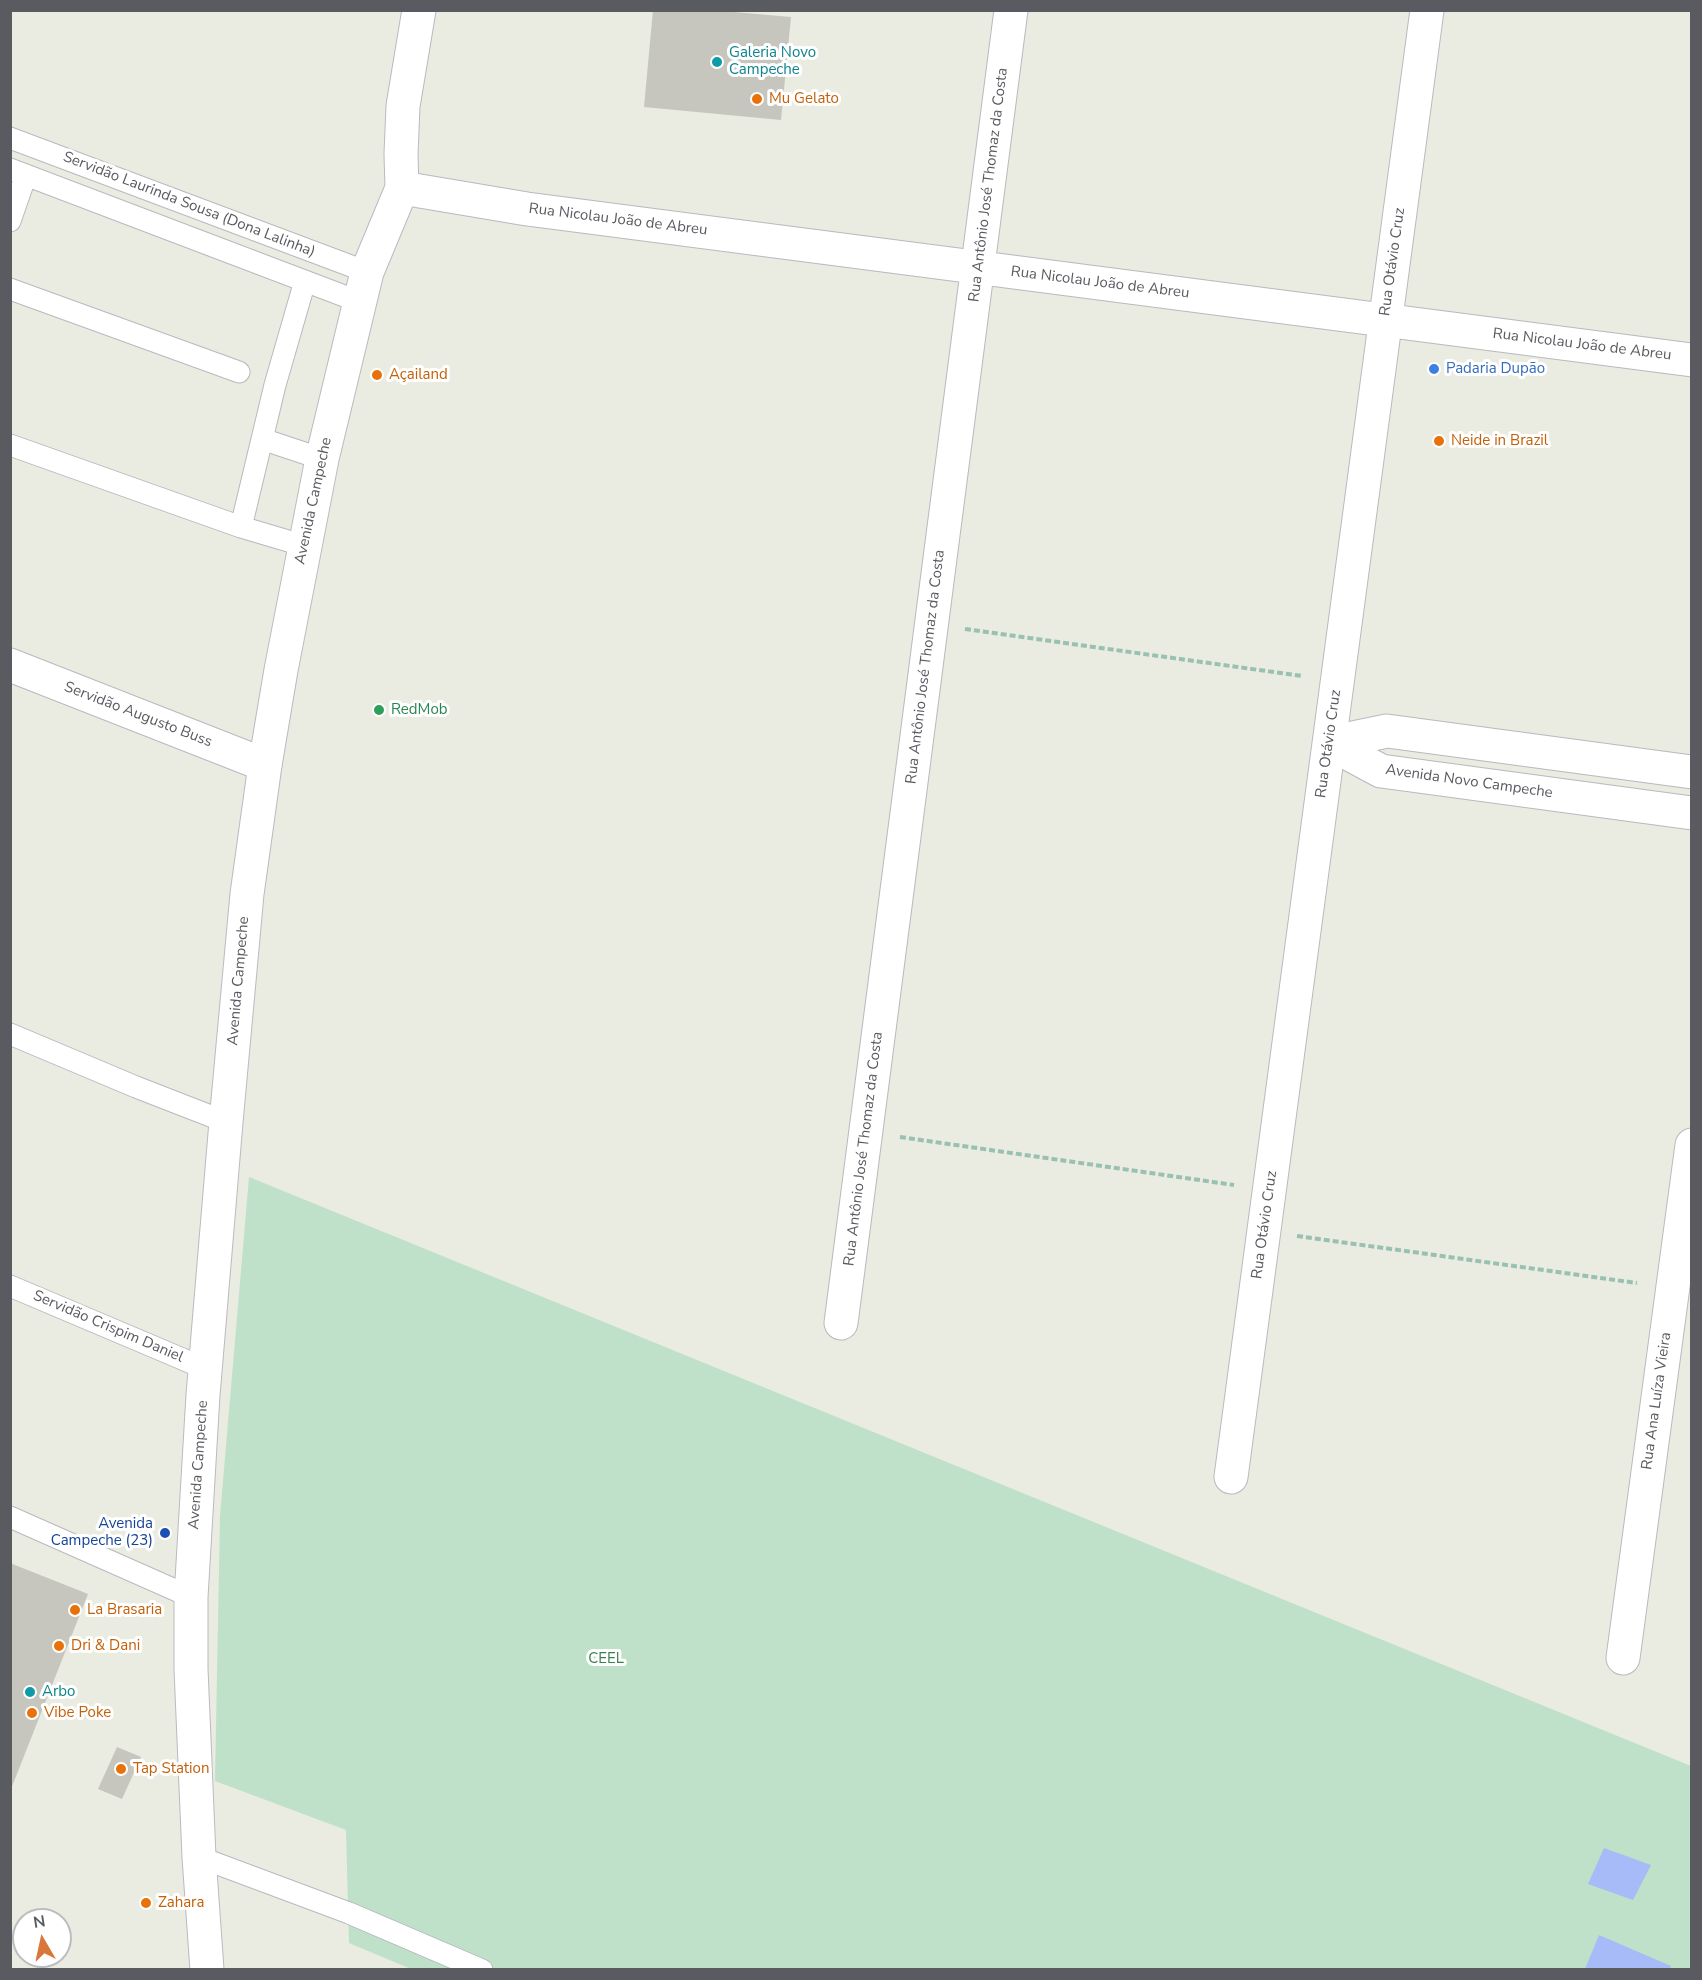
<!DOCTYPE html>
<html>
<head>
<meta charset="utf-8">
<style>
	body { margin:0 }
	#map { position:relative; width:1702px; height:1980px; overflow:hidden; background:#eaebe1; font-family:"Nunito Sans",sans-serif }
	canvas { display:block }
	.frame { position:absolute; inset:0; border:12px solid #5a5b61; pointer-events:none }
	.north { position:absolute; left:12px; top:1908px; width:60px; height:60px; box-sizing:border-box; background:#fff; border:2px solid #bdbdc0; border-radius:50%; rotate:351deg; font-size:16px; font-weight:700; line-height:24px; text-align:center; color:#5a5b61 }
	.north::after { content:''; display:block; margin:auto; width:21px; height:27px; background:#d9763a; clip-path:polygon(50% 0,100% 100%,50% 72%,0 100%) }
</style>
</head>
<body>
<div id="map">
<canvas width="1702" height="1980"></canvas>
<div class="frame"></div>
<div class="north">N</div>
</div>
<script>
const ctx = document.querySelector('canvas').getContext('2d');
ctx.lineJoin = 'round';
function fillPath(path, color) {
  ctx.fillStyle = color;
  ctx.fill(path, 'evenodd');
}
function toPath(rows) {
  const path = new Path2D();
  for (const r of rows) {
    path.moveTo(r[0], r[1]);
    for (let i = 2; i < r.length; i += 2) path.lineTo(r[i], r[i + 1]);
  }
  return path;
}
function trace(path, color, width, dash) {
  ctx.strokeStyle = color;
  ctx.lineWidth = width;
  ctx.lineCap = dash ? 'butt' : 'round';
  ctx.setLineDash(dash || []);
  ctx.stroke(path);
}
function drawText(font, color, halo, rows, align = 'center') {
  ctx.font = font + ' "Nunito Sans",sans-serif';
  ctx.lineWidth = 6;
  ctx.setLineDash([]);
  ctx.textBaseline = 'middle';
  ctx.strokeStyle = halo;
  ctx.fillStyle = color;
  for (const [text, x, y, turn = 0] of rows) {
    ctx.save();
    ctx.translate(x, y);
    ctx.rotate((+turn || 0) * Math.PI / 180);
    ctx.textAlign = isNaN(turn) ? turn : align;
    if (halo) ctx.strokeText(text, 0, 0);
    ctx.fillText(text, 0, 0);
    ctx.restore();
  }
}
const green = toPath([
	[249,1177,1691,1766,1691,1969,411,1969,349,1943,346,1830,215,1781,220,1516]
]);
const water = toPath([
	[1604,1848,1651,1865,1633,1900,1588,1884],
	[1599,1935,1671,1966,1670,1969,1585,1969]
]);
const building = toPath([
	[653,10,711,10,791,17,781,120,644,107],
	[10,1563,88,1594,11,1789,10,1789],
	[117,1747,141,1757,122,1799,98,1789]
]);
const path = toPath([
	[965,629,1302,676],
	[900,1137,1234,1185],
	[1297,1236,1637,1283]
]);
const service = toPath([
	[10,138,367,272],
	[10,169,360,302],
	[10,221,26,175],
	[10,289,239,372],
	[262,439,322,459],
	[10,445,241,527,305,546],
	[241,527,275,385,305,281],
	[10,1034,136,1087,226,1122],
	[10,1286,206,1369],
	[10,1517,191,1597],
	[199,1857,349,1913,482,1970]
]);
const minor = toPath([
	[402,188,527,209,1692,360],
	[10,665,265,765],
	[1329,743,1381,771,1692,813],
	[1329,743,1387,731,1692,772],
	[841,1323,1011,10],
	[1231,1477,1427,10],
	[1623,1658,1692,1145]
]);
const secondary = toPath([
	[207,1970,199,1857,191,1669,191,1597,203,1395,226,1122,247,894,265,765,281,670,322,459,367,272,402,188,401,154,403,106,419,10]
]);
const markers = [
	[717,62,6,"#0f9aa8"],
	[757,99,6,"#e8710a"],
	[1434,369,6,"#3f7fe0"],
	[377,375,6,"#e8710a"],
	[1439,441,6,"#e8710a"],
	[379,710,6,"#2e9e5b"],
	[165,1533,6,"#1a4fb4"],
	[75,1610,6,"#e8710a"],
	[59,1646,6,"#e8710a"],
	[30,1692,6,"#0f9aa8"],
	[32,1713,6,"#e8710a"],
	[121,1769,6,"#e8710a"],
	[146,1903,6,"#e8710a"]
];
const cultureNames = [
	["Galeria Novo",729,53],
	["Campeche",729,70],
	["Arbo",42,1692]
];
const foodNames = [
	["Mu Gelato",769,99],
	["Açailand",389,375],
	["Neide in Brazil",1451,441],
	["La Brasaria",87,1610],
	["Dri & Dani",71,1646],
	["Vibe Poke",44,1713],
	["Tap Station",133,1769],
	["Zahara",158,1903]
];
const streetNames = [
	["Rua Antônio José Thomaz da Costa",989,185,-83],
	["Servidão Laurinda Sousa (Dona Lalinha)",189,205,21],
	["Rua Nicolau João de Abreu",618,220,7],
	["Rua Otávio Cruz",1393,262,-82],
	["Rua Nicolau João de Abreu",1100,283,7],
	["Rua Nicolau João de Abreu",1582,345,7],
	["Avenida Campeche",314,501,-78],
	["Rua Antônio José Thomaz da Costa",926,667,-83],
	["Servidão Augusto Buss",138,715,21],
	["Rua Otávio Cruz",1329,744,-82],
	["Avenida Novo Campeche",1469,782,8],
	["Avenida Campeche",239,981,-85],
	["Rua Antônio José Thomaz da Costa",864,1149,-83],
	["Rua Otávio Cruz",1265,1225,-82],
	["Servidão Crispim Daniel",108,1327,23],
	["Rua Ana Luíza Vieira",1657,1401,-82],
	["Avenida Campeche",199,1465,-86]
];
const shopNames = [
	["Padaria Dupão",1446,369]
];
const leisureNames = [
	["RedMob",391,710]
];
const transitNames = [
	["Avenida",153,1524],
	["Campeche (23)",153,1541]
];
const parkNames = [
	["CEEL",606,1659]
];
fillPath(green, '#bfe1c9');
fillPath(water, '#a6bbf7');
fillPath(building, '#c7c6be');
trace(service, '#b9b9bf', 23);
trace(minor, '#b9b9bf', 35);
trace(secondary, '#babac2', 35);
trace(path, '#9ac1b0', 4, [6, 3]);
trace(service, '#fff', 21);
trace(minor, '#fff', 33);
trace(secondary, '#fff', 33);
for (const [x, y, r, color] of markers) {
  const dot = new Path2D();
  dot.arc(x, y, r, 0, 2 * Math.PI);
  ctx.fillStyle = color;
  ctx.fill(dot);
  trace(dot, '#fff', 2);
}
drawText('15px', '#0d838f', '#fff', cultureNames, 'left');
drawText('15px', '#c56008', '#fff', foodNames, 'left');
drawText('15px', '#5a5b61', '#fff', streetNames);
drawText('15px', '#366cbe', '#fff', shopNames, 'left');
drawText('15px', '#27864d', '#fff', leisureNames, 'left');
drawText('15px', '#164399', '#fff', transitNames, 'right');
drawText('15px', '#3b7e52', '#fff', parkNames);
</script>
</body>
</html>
